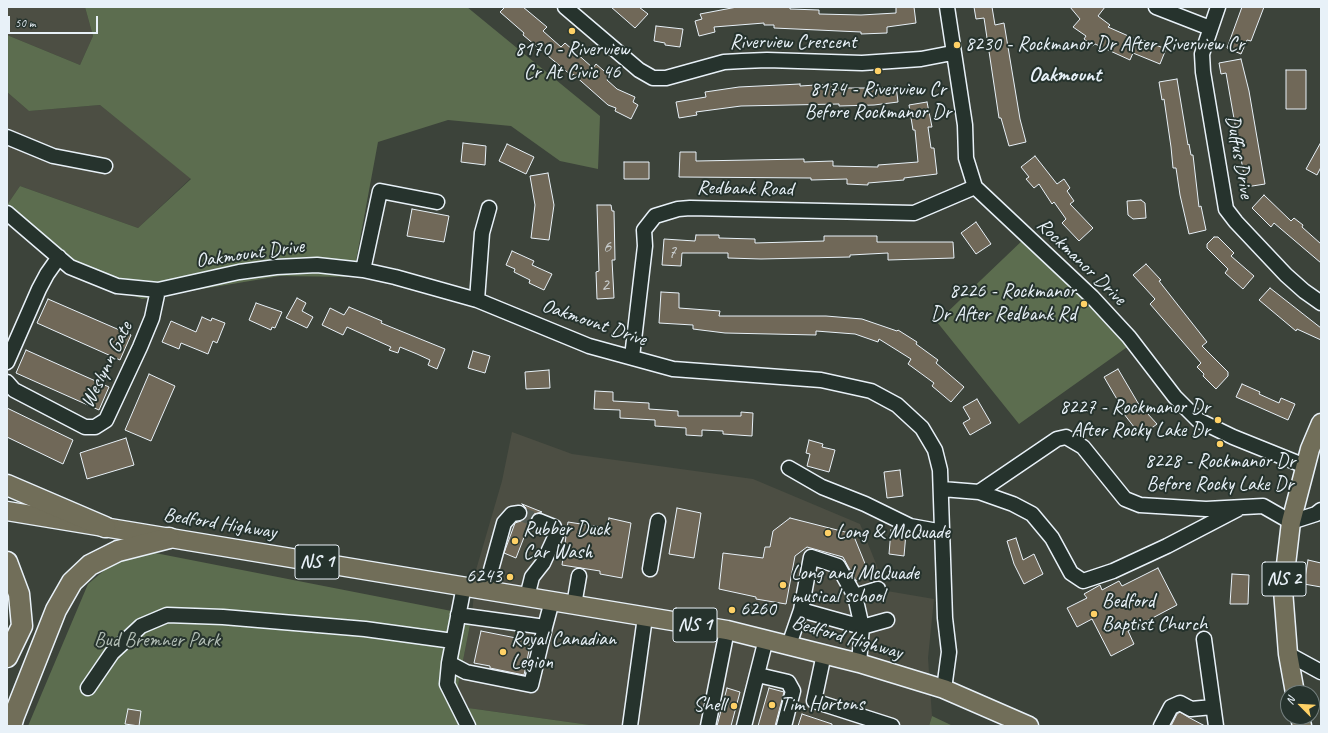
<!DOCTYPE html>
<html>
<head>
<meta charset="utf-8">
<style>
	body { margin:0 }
	#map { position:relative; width:1328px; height:733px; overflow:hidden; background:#3c433a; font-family:Caveat,sans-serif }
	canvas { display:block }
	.frame { position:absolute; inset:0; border:8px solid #e8f1f8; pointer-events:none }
	.north { position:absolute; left:1280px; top:685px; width:40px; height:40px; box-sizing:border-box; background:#26332d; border:1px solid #747f7e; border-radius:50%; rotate:294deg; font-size:11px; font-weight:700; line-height:16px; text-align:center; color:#e8f1f8 }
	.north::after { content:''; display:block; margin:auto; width:14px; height:18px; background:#ffd166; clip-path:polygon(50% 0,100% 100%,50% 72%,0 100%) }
	.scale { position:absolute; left:8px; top:16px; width:90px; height:18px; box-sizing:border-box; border:2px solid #e8f1f8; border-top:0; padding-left:5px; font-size:12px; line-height:14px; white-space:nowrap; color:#e8f1f8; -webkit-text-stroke:3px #26332d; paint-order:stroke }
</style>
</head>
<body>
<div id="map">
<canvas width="1328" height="733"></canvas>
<div class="frame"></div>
<div class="north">N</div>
<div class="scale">50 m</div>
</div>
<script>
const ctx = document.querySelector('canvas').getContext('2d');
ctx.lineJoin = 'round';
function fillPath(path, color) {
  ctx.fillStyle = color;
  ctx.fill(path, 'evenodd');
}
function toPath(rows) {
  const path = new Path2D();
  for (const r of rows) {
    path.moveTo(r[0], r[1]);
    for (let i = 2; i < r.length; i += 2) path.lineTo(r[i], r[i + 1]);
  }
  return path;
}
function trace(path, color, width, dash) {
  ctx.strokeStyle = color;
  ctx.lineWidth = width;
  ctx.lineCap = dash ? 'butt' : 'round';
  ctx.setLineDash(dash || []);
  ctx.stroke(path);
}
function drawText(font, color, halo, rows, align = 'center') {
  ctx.font = font + ' Caveat,sans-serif';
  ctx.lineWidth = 4;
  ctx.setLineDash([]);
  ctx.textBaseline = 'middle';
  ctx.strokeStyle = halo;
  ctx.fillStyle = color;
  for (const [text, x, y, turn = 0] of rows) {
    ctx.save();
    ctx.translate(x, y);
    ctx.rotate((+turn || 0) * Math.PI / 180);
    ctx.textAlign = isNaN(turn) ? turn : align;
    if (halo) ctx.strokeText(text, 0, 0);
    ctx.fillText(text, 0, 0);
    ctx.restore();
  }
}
const built = toPath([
	[7,7,85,7,93,36,80,65,7,35],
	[7,92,29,111,100,105,191,178,138,228,20,186,7,205],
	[512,432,572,454,753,479,860,524,887,591,934,599,928,658,932,716,929,726,597,726,454,706,472,615,476,570,502,481]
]);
const green = toPath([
	[85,7,467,7,600,116,598,169,560,161,511,126,448,120,378,142,353,277,280,276,142,299,69,268,7,219,7,205,20,186,138,228,191,179,100,105,29,111,7,92,7,35,80,65,93,36],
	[1026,237,1130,345,1019,424,937,322],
	[150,552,472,615,454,706,597,726,28,726,88,584,113,563],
	[932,716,953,726,929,726]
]);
const building = toPath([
	[505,7,523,7,547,27,543,31,561,47,565,43,593,68,596,64,610,76,607,80,617,89,635,97,633,102,638,105,631,119,615,111,616,108,608,105,573,74,572,76,523,35,524,33,500,12,505,7],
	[611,7,639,7,648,14,635,28,611,7],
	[737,7,790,7,790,9,819,10,819,14,861,15,896,13,896,7,914,7,916,23,887,27,887,33,861,34,861,32,774,28,774,25,764,25,764,23,714,27,715,32,699,36,695,21,702,19,700,14,737,7],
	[974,7,992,7,995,25,1004,23,1020,119,1026,142,1009,146,1001,118,999,118,984,18,976,19,974,7],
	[1070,7,1105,7,1098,16,1110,25,1108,27,1142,42,1143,40,1166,49,1160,64,1133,53,1130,60,1095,44,1093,46,1084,39,1086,36,1073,27,1080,19,1070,7],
	[1242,7,1264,7,1251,41,1247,40,1241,54,1227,48,1242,7],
	[656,26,683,29,680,47,665,45,665,43,654,41,656,26],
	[1241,59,1249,91,1265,184,1246,187,1226,73,1221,74,1219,63,1241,59],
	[1286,70,1306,70,1306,109,1286,109,1286,70],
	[1177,79,1188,145,1189,144,1191,155,1193,155,1199,207,1201,206,1206,230,1189,234,1180,195,1176,168,1173,168,1171,147,1164,99,1162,100,1159,82,1177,79],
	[800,84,800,86,832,84,832,88,867,88,867,90,896,86,898,102,874,105,839,106,839,104,741,106,696,112,697,115,679,118,676,102,706,97,705,92,739,87,800,84],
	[927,102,932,127,928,127,931,148,934,148,937,174,904,178,904,180,868,183,868,185,847,184,847,179,811,180,811,178,679,177,680,152,696,152,696,161,804,159,804,162,833,161,833,166,878,167,878,165,918,162,915,130,913,130,909,105,927,102],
	[1321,142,1321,167,1317,175,1306,169,1321,142],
	[463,143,486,146,485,165,461,162,463,143],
	[507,144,534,157,526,174,499,161,507,144],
	[1035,156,1057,184,1064,179,1070,188,1067,191,1074,201,1070,204,1093,228,1079,241,1062,223,1066,219,1054,202,1052,204,1039,184,1034,188,1026,179,1029,177,1021,167,1035,156],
	[624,162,649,162,649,179,624,179,624,162],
	[548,173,554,205,549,240,531,238,535,205,530,176,548,173],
	[1264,195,1291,221,1294,218,1303,225,1302,227,1321,244,1321,263,1274,223,1271,227,1252,208,1264,195],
	[1141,200,1145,203,1146,218,1133,219,1128,215,1127,201,1141,200],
	[597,205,611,205,612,211,614,211,615,260,612,260,614,298,597,299,596,272,599,271,597,205],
	[412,209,449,216,444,242,407,236,412,209],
	[976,222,991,244,976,254,961,233,976,222],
	[696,235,719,235,719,238,755,239,755,243,824,241,824,236,877,236,877,242,953,242,954,258,888,260,888,253,850,255,850,257,761,259,728,258,728,253,682,253,681,266,662,265,664,239,695,241,696,235],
	[1214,237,1218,237,1234,253,1231,256,1254,276,1243,289,1225,273,1228,269,1207,248,1207,244,1214,237],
	[512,251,534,261,532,265,552,274,544,290,529,283,530,280,514,272,515,269,506,265,512,251],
	[1146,264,1161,280,1159,281,1207,342,1202,346,1228,372,1228,376,1216,389,1203,376,1204,374,1197,367,1201,363,1150,304,1155,299,1133,275,1146,264],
	[1270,288,1321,328,1321,340,1297,329,1296,331,1259,300,1270,288],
	[661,292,679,293,679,308,720,311,719,316,826,316,862,319,897,331,898,330,917,342,916,344,938,360,936,363,964,387,951,402,932,386,934,383,908,364,911,359,879,339,878,342,855,334,816,331,816,335,725,333,693,329,693,325,659,323,661,292],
	[297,298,306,303,302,311,313,317,307,328,286,318,297,298],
	[48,299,131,335,120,360,37,323,48,299],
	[256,303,282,312,275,328,272,327,271,330,249,320,256,303],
	[349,307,382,321,381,323,445,349,437,369,428,365,430,360,417,354,400,347,398,353,389,350,391,347,347,327,343,335,322,325,330,308,344,315,349,307],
	[202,317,211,321,212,318,225,323,217,343,213,341,208,354,181,343,179,349,162,342,171,321,196,332,202,317],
	[26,350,109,387,99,410,16,373,26,350],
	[473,351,490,356,485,373,468,368,473,351],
	[1118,369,1138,403,1157,424,1141,436,1124,414,1125,413,1104,377,1118,369],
	[549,370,550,388,526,389,525,372,549,370],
	[149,374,175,386,151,441,125,430,149,374],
	[1242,384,1260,392,1259,394,1279,403,1281,398,1295,404,1288,420,1236,397,1242,384],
	[595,391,613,392,613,401,649,403,649,409,678,411,678,416,741,416,741,412,753,413,752,436,723,434,723,431,702,430,702,436,686,435,686,428,655,426,655,420,620,418,620,410,594,409,595,391],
	[977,399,991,423,970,435,963,423,970,419,963,407,977,399],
	[7,408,73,440,63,464,7,437,7,408],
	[126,438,134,465,87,479,80,453,126,438],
	[809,440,823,444,822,447,835,450,829,472,807,466,810,454,806,453,809,440],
	[900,470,903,496,887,498,884,472,900,470],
	[522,504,542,512,534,514,531,518,531,523,536,529,528,527,516,558,504,553,515,523,524,520,527,516,526,508,522,504],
	[677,508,701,513,694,558,669,554,677,508],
	[609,518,631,523,622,578,600,574,600,571,562,565,568,522,607,528,609,518],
	[790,518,853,534,870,576,856,581,843,557,807,547,795,556,786,604,756,599,756,597,719,589,723,553,763,558,765,547,770,547,773,531,790,518],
	[891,530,906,533,904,556,889,554,891,530],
	[1016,538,1023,560,1034,554,1043,574,1024,584,1014,564,1007,541,1016,538],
	[1308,560,1321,563,1321,587,1304,584,1308,560],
	[1158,568,1177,605,1128,631,1134,644,1111,656,1092,619,1077,627,1067,608,1087,598,1084,594,1100,585,1102,590,1119,581,1122,586,1158,568],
	[1232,574,1249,575,1248,604,1230,604,1232,574],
	[481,631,531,641,524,675,490,668,490,666,474,663,481,631],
	[727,688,740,692,731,726,717,726,727,688],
	[769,688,784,692,775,726,758,726,769,688],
	[128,709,141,711,139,726,125,724,128,709],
	[1180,712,1188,717,1205,726,1171,726,1177,714,1180,712],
	[802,714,832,724,832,726,798,726,802,714]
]);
const minorTunnel = toPath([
	[519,513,539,521]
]);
const minor = toPath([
	[565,7,639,70,653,78,666,78,724,62,742,61,767,60,862,63,921,59,952,53],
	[947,7,965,125,966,158,975,187,1092,297,1129,337,1175,397,1198,420,1233,437,1305,466],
	[1156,7,1210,28],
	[1218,7,1202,54,1203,72,1226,209,1236,222,1286,275,1304,291,1321,303],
	[7,137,53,156,105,166],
	[7,213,70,267,117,286,158,290,239,272,276,267,317,265,363,270,395,277,477,300,589,346,673,369,821,380,871,391,897,405,922,428,935,450,940,470,945,618,949,652,944,689],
	[363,270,380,191,437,202],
	[477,300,482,233,489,208],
	[632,357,645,246,644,230,655,216,678,209,690,208,914,213,975,187],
	[7,362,39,289,47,274,59,257],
	[7,382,14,390,85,427,95,427,106,420,140,347,152,318,158,290],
	[789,468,822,487,865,504,910,526,943,532],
	[942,489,979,492,1013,504,1032,514,1052,538,1071,573,1083,581,1113,571,1167,546,1238,509],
	[979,492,1057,439,1066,437,1083,447,1125,499,1140,505,1206,509,1263,506,1291,522,1316,514,1321,510],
	[650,569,658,521],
	[464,586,449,663,447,684,468,726],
	[488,590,491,570,504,523,512,514,519,513],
	[855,596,878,589],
	[527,597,532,577,543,563,556,535,554,527,539,521],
	[574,605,579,576],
	[801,610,862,627,887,620],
	[458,615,545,627,552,601],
	[1204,639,1216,726],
	[789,645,801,610,811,557,838,566,855,596,862,627,859,663],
	[824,654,814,701,892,726],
	[1288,654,1321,672],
	[449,663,466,672,531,685,545,627],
	[758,675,788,682,793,691,784,726],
	[88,688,112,653,141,626,167,615,223,617,365,629,453,641],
	[630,726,645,617],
	[708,726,727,630],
	[744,726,766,639],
	[1161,726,1171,707,1180,703,1191,709,1213,707]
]);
const major = toPath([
	[7,511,727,630,859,663,944,689,1029,726],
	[1295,693,1288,654,1283,590,1291,522,1310,449,1321,423],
	[1300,717,1302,726]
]);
const highway = toPath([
	[7,485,105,527],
	[7,562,19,594,22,626,7,657],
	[11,726,14,716,56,610,72,582,90,565,118,551,169,538]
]);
const markers = [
	[572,31,4,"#ffd166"],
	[957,45,4,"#ffd166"],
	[878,71,4,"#ffd166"],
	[1084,304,4,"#ffd166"],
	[1218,420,4,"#ffd166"],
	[1220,444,4,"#ffd166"],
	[828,533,4,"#ffd166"],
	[515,541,4,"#ffd166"],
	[510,577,4,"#ffd166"],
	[783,585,4,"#ffd166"],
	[732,610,4,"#ffd166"],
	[1094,614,4,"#ffd166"],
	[503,652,4,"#ffd166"],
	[772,705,4,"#ffd166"],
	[734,706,4,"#ffd166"]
];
const numberNames = [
	["6",607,247],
	["7",672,253],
	["2",605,285]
];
const shields = [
	[317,562,44],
	[1284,579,44],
	[695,625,44]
];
const shieldNames = [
	["NS 1",317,562],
	["NS 2",1284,579],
	["NS 1",695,625]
];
const streetNames = [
	["Riverview Crescent",793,43],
	["Duffus Drive",1239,157,80],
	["Redbank Road",745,189,1],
	["Oakmount Drive",250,254,-8],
	["Rockmanor Drive",1081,262,44],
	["Oakmount Drive",594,323,19],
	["Weslynn Gate",107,365,-64],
	["Bedford Highway",220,524,9],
	["Bedford Highway",847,638,16]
];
const poiNames = [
	["8230 - Rockmanor Dr After Riverview Cr",965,45],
	["8170 - Riverview",572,50,"center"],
	["Cr At Civic 46",572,73,"center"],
	["8174 - Riverview Cr",878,90,"center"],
	["Before Rockmanor Dr",878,113,"center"],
	["8226 - Rockmanor",1076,292,"right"],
	["Dr After Redbank Rd",1076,315,"right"],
	["8227 - Rockmanor Dr",1210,408,"right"],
	["After Rocky Lake Dr",1210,431,"right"],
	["8228 - Rockmanor Dr",1220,462,"center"],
	["Before Rocky Lake Dr",1220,485,"center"],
	["Rubber Duck",523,530],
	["Car Wash",523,553],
	["Long & McQuade",836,533],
	["Long and McQuade",791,574],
	["musical school",791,597],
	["6243",502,577,"right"],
	["Bedford",1102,602],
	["Baptist Church",1102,625],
	["6260",740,610],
	["Royal Canadian",511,640],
	["Legion",511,663],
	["Tim Hortons",780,705],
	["Shell",726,706,"right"]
];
const parkNames = [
	["Bud Bremner Park",157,641]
];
const neighbourhoodNames = [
	["Oakmount",1065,75]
];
fillPath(built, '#4c4e43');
fillPath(green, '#5c6d4f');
fillPath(building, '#706858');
trace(building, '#e8f1f8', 1);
trace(minorTunnel, '#565d56', 14, [14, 7]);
trace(minor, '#e8f1f8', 17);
trace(major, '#e8f1f8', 21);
trace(highway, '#e8f1f8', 23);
trace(minor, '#26332d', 14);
trace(major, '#716e59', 18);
trace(highway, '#716e59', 20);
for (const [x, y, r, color] of markers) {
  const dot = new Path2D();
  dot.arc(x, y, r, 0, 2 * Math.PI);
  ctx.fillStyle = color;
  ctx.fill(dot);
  trace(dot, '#26332d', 1.5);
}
drawText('18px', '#cacfd0', null, numberNames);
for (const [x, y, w] of shields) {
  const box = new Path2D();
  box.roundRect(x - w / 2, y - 17, w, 34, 3);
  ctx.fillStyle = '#26332d';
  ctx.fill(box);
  trace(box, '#e8f1f8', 1);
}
drawText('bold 19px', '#e8f1f8', null, shieldNames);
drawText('20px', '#e8f1f8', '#26332d', streetNames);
drawText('20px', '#e8f1f8', '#26332d', poiNames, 'left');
drawText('20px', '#b0bcb4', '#26332d', parkNames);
drawText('bold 21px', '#e8f1f8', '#26332d', neighbourhoodNames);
</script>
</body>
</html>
